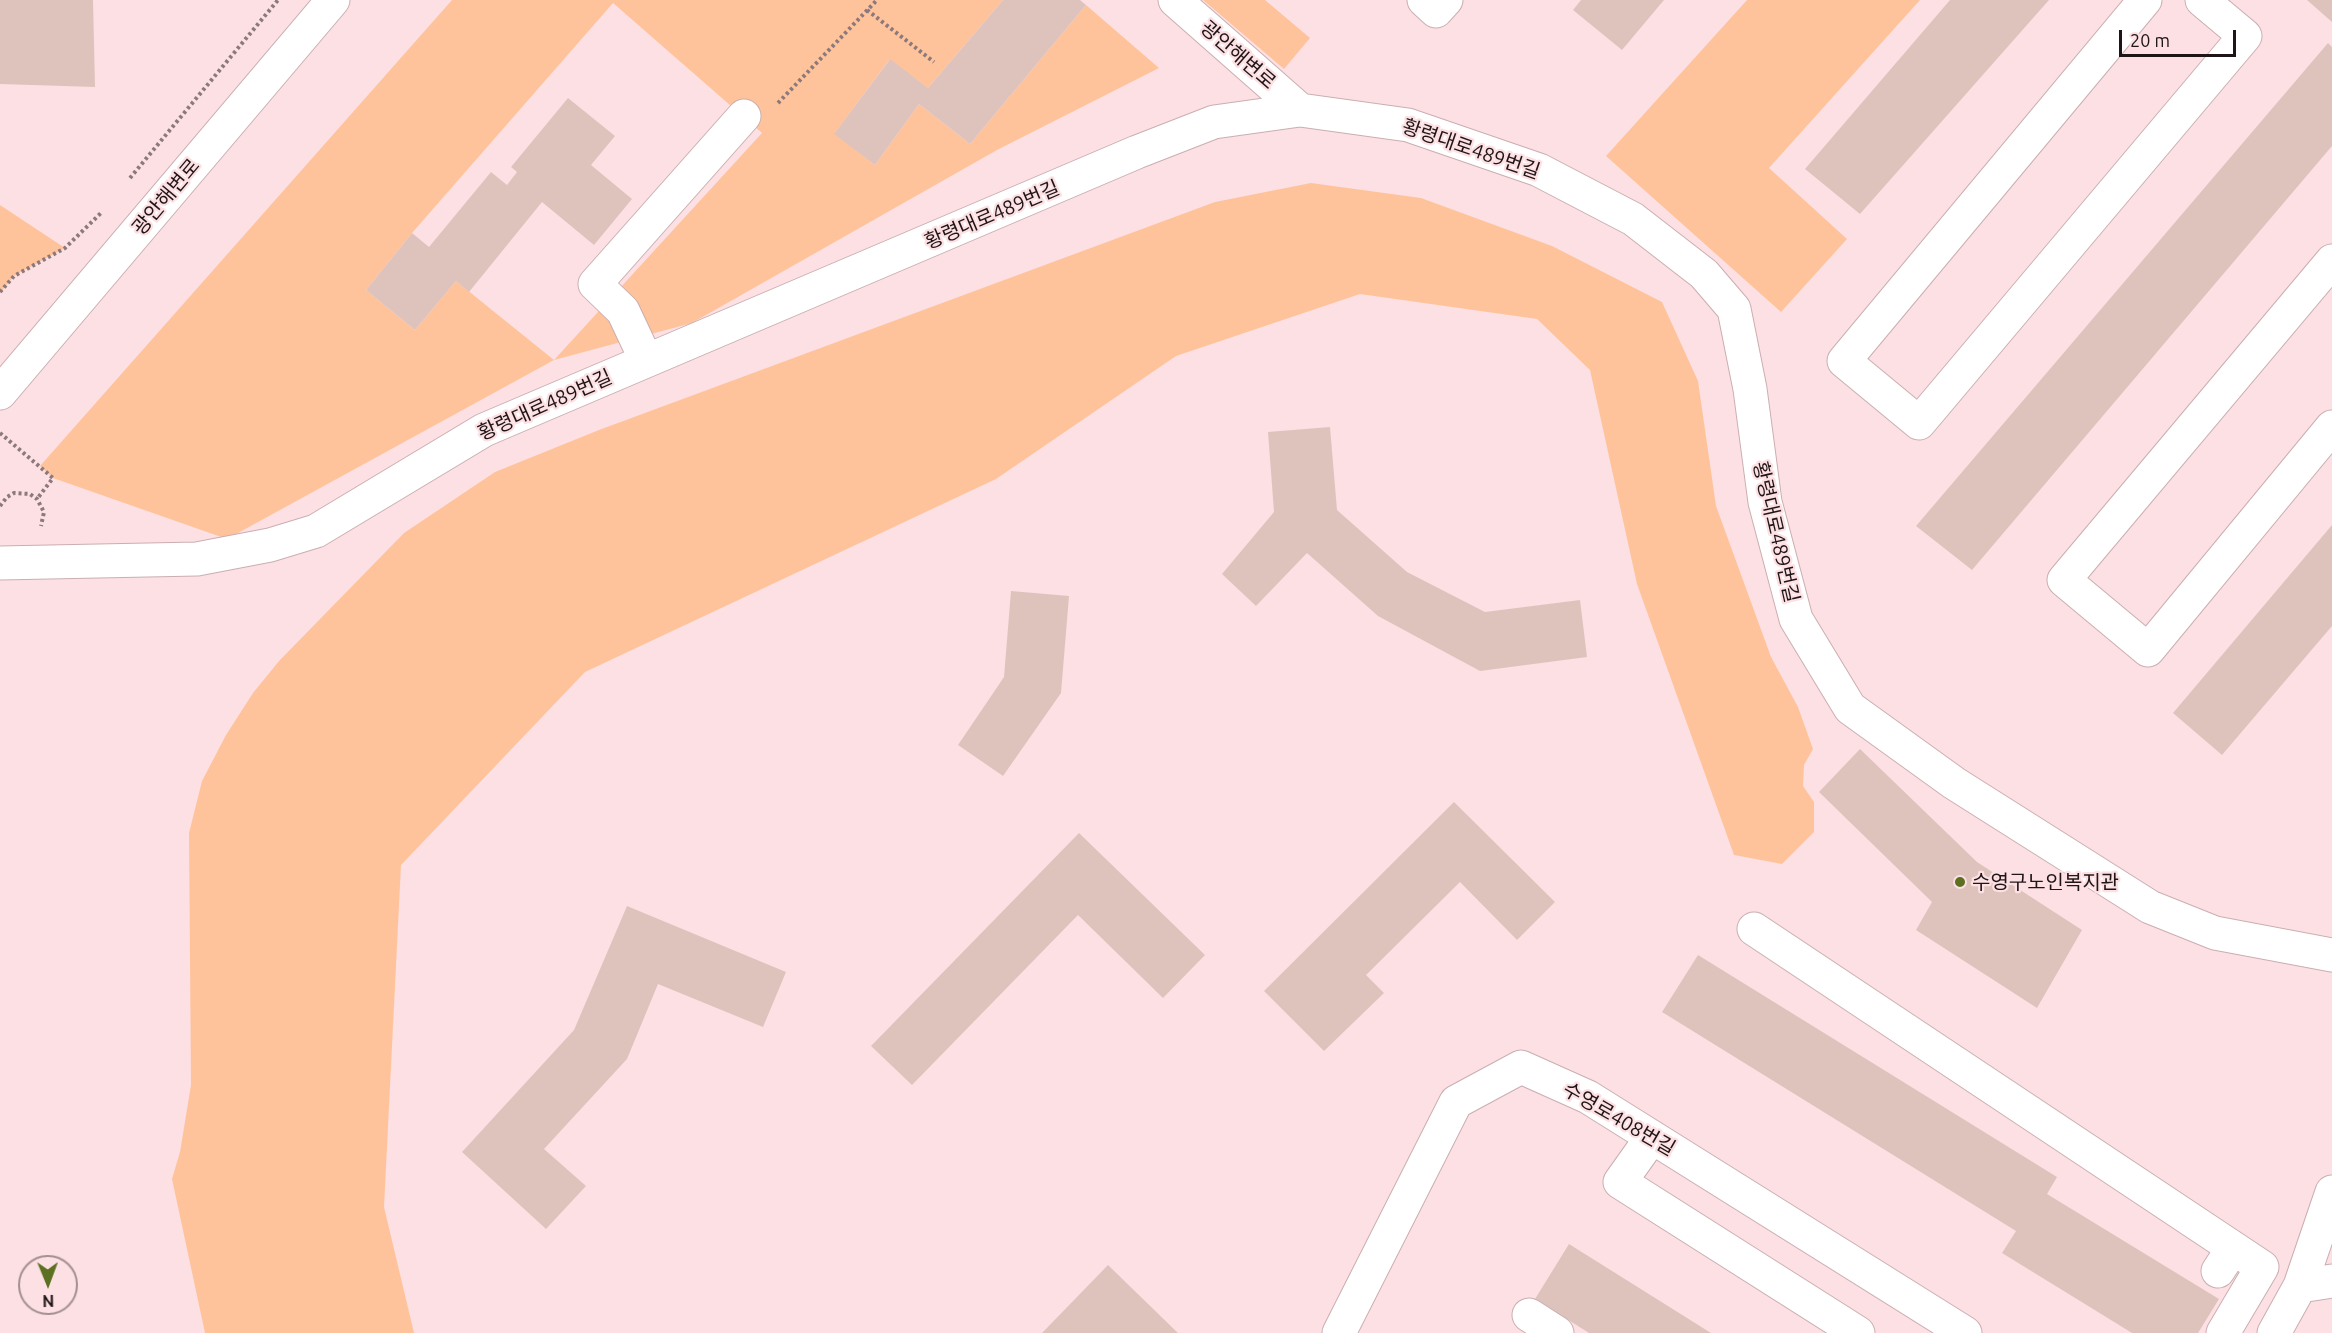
<!DOCTYPE html>
<html>
<head>
<meta charset="utf-8">
<style>
	body { margin:0 }
	#map { position:relative; width:2332px; height:1333px; overflow:hidden; background:#fde0e3; font-family:Ubuntu,sans-serif }
	canvas { display:block }
	.north { position:absolute; left:18px; top:1255px; width:60px; height:60px; box-sizing:border-box; background:#fde0e3; border:2px solid #a48f91; border-radius:50%; rotate:179deg; font-size:16px; font-weight:700; line-height:24px; text-align:center; color:#1f1516 }
	.north::after { content:''; display:block; margin:auto; width:21px; height:27px; background:#5b7020; clip-path:polygon(50% 0,100% 100%,50% 72%,0 100%) }
	.scale { position:absolute; left:2119px; top:30px; width:117px; height:27px; box-sizing:border-box; border:3px solid #1f1516; border-top:0; padding-left:8px; font-size:18px; line-height:21px; white-space:nowrap; color:#1f1516; -webkit-text-stroke:4px #fde0e3; paint-order:stroke }
</style>
</head>
<body>
<div id="map">
<canvas width="2332" height="1333"></canvas>
<div class="north">N</div>
<div class="scale">20 m</div>
</div>
<script>
const ctx = document.querySelector('canvas').getContext('2d');
ctx.lineJoin = 'round';
function fillPath(path, color) {
  ctx.fillStyle = color;
  ctx.fill(path, 'evenodd');
}
function toPath(rows) {
  const path = new Path2D();
  for (const r of rows) {
    path.moveTo(r[0], r[1]);
    for (let i = 2; i < r.length; i += 2) path.lineTo(r[i], r[i + 1]);
  }
  return path;
}
function trace(path, color, width, dash) {
  ctx.strokeStyle = color;
  ctx.lineWidth = width;
  ctx.lineCap = dash ? 'butt' : 'round';
  ctx.setLineDash(dash || []);
  ctx.stroke(path);
}
function drawText(font, color, halo, rows, align = 'center') {
  ctx.font = font + ' Ubuntu,"Noto Sans KR",sans-serif';
  ctx.lineWidth = 4.5;
  ctx.setLineDash([]);
  ctx.textBaseline = 'middle';
  ctx.strokeStyle = halo;
  ctx.fillStyle = color;
  for (const [text, x, y, turn = 0] of rows) {
    ctx.save();
    ctx.translate(x, y);
    ctx.rotate((+turn || 0) * Math.PI / 180);
    ctx.textAlign = isNaN(turn) ? turn : align;
    if (halo) ctx.strokeText(text, 0, 0);
    ctx.fillText(text, 0, 0);
    ctx.restore();
  }
}
const green = toPath([
	[452,0,1003,0,928,88,889,60,835,133,875,165,919,104,970,144,1086,5,1159,68,997,150,692,323,554,360,227,539,53,478,40,466],
	[613,3,762,133,554,360,456,281,415,330,366,290,412,233],
	[1203,0,1265,0,1310,38,1284,69],
	[1747,0,1920,0,1769,168,1847,239,1781,312,1606,156],
	[1311,183,1421,198,1552,246,1662,302,1698,381,1716,506,1771,657,1798,707,1813,749,1804,765,1803,786,1814,802,1814,832,1782,864,1734,855,1637,584,1590,370,1537,319,1360,294,1176,356,996,479,585,672,401,865,384,1207,414,1333,205,1333,172,1179,180,1152,191,1085,189,833,202,781,226,735,253,693,279,661,404,533,495,472,599,430,1215,202],
	[0,205,65,248,14,276,0,293]
]);
const building = toPath([
	[0,0,93,0,95,87,0,84],
	[1003,0,1080,0,1086,5,970,144,919,104,875,165,834,134,890,59,928,88],
	[1581,0,1664,0,1622,50,1573,10],
	[1950,0,2049,0,1860,214,1805,169],
	[2307,0,2332,0,2332,22],
	[2328,43,2332,47,2332,146,1972,570,1916,526],
	[568,98,615,136,591,165,632,199,594,245,542,202,469,292,456,281,415,330,366,290,412,233,429,247,491,172,507,185,517,172,511,167],
	[1330,427,1337,510,1407,572,1485,612,1580,600,1587,657,1480,671,1378,616,1307,553,1256,606,1222,574,1274,512,1268,432],
	[2332,525,2332,626,2222,755,2173,713],
	[1011,591,1069,596,1061,693,1003,776,958,745,1004,677],
	[1860,749,1977,862,2082,930,2037,1008,1916,930,1932,902,1819,792],
	[1454,802,1555,902,1517,940,1460,882,1366,975,1384,993,1324,1051,1264,991],
	[1079,833,1205,955,1163,998,1078,915,912,1085,871,1046],
	[627,906,786,972,763,1027,658,984,627,1059,544,1149,586,1186,546,1229,462,1152,574,1030],
	[1698,955,2057,1177,2047,1194,2219,1299,2198,1333,2132,1333,2002,1253,2016,1231,1662,1012],
	[1569,1244,1711,1333,1589,1333,1535,1299],
	[1108,1265,1178,1333,1042,1333]
]);
const path = toPath([
	[867,10,934,62],
	[778,103,877,0],
	[130,178,278,0],
	[0,292,14,276,65,248,102,212],
	[0,433,53,478,37,499],
	[0,506,7,497,14,493,30,494,37,499,44,512,41,526]
]);
const minor = toPath([
	[1175,0,1300,110],
	[1424,0,1436,11,1446,0],
	[2145,0,1844,361,1919,423,2245,36,2202,0],
	[2332,261,2064,580,2148,650,2332,427],
	[646,360,623,311,595,284,744,116],
	[0,563,197,559,270,545,316,531,484,430,1137,152,1214,122,1300,110,1408,125,1539,170,1633,219,1704,274,1734,309,1750,389,1765,502,1796,619,1850,708,1954,783,2150,907,2215,933,2332,955],
	[1754,929,2262,1267,2223,1333],
	[1652,1137,1620,1182,1858,1333],
	[2218,1271,2233,1248],
	[2300,1286,2332,1281],
	[1529,1315,1557,1333],
	[1339,1333,1456,1102,1521,1067,1588,1097,1965,1333],
	[2274,1333,2300,1286,2332,1192]
]);
const major = toPath([
	[0,393,333,0]
]);
const markers = [
	[1960,882,6,"#5b7020"]
];
const streetNames = [
	["광안해변로",1238,55,41],
	["황령대로489번길",1471,149,19],
	["광안해변로",166,197,-50],
	["황령대로489번길",992,215,-23],
	["황령대로489번길",545,405,-24],
	["황령대로489번길",1776,532,77],
	["수영로408번길",1619,1119,30]
];
const poiNames = [
	["수영구노인복지관",1972,882]
];
fillPath(green, '#ffc39b');
fillPath(building, '#dec3bd');
trace(minor, '#caaeb1', 35);
trace(major, '#caaeb1', 35);
trace(path, '#8c797b', 4, [3, 3]);
trace(minor, '#fff', 33);
trace(major, '#fff', 33);
for (const [x, y, r, color] of markers) {
  const dot = new Path2D();
  dot.arc(x, y, r, 0, 2 * Math.PI);
  ctx.fillStyle = color;
  ctx.fill(dot);
  trace(dot, '#fde0e3', 2);
}
drawText('20px', '#1f1516', '#fde0e3', streetNames);
drawText('20px', '#1f1516', '#fde0e3', poiNames, 'left');
</script>
</body>
</html>
